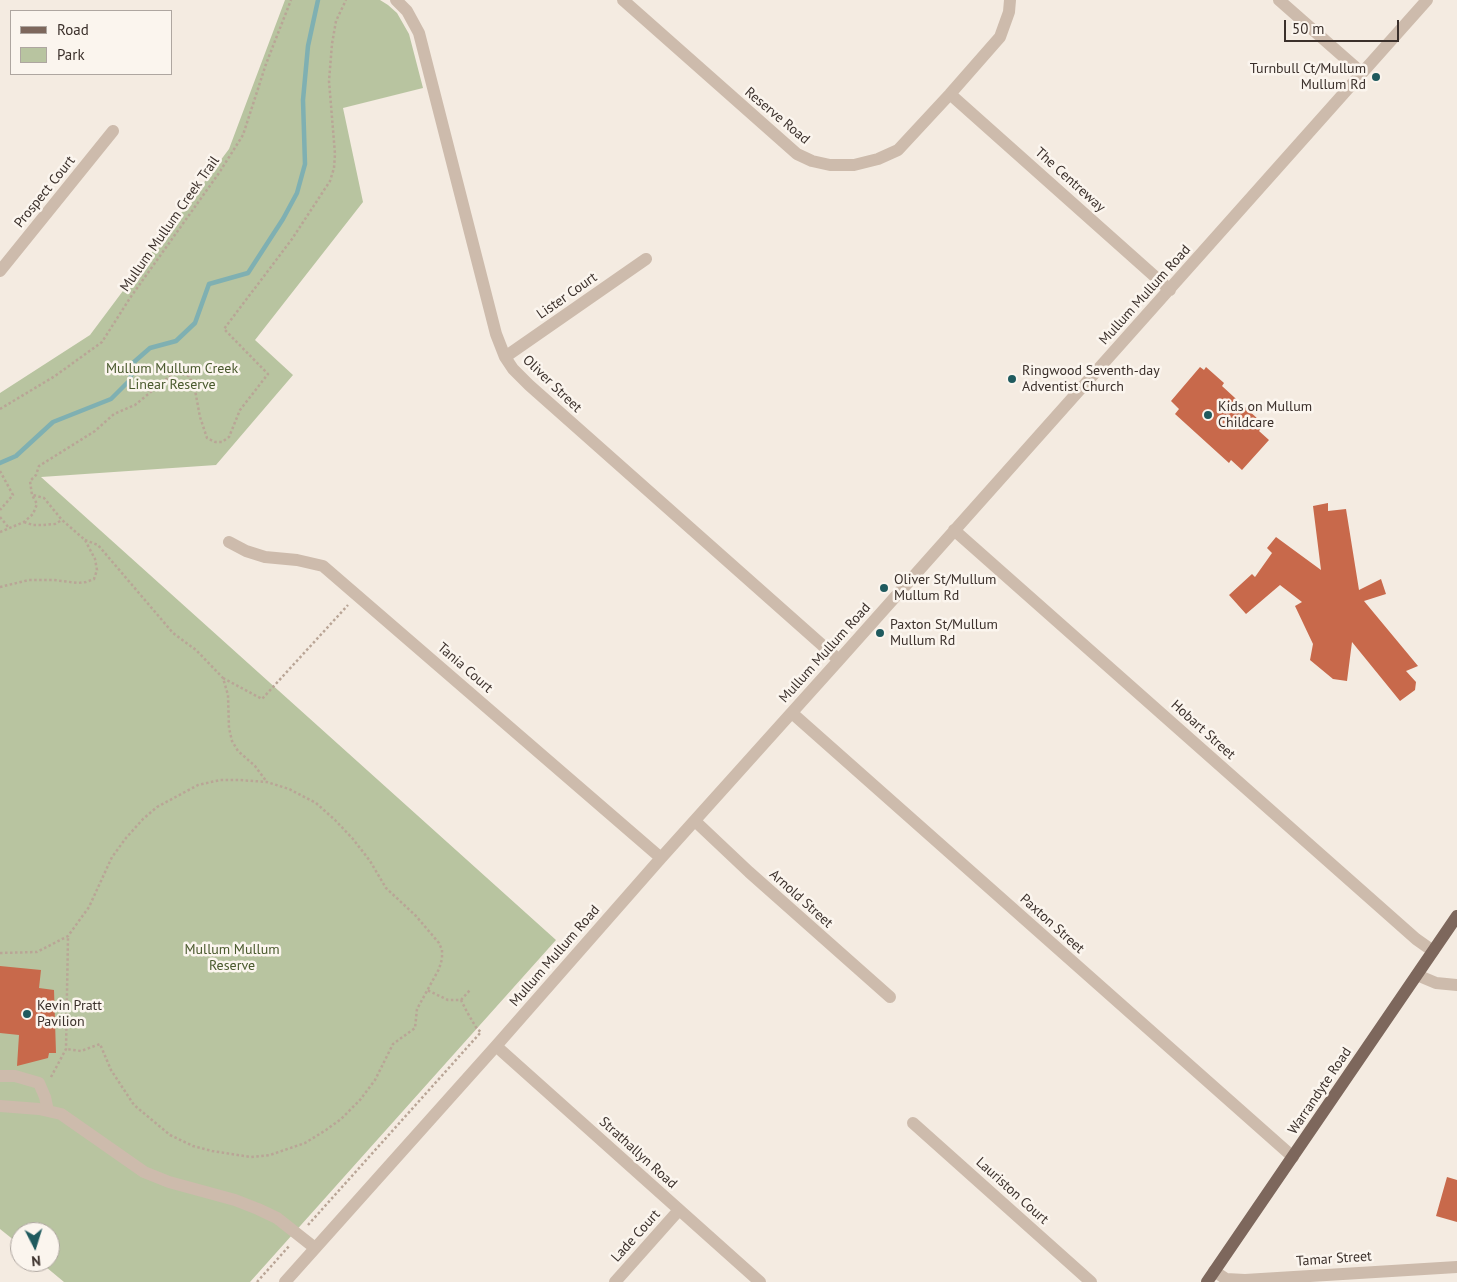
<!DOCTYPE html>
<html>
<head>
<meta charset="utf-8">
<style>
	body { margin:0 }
	#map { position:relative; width:1457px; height:1282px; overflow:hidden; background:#f4ebe1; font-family:"PT Sans",sans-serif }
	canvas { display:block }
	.legend { position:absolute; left:10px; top:10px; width:162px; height:65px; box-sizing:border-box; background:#fbf5ee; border:1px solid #aea6a0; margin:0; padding:6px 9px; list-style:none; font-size:15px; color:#3b302b }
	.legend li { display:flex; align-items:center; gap:10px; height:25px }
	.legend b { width:25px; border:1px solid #aea6a0 }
	.north { position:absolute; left:10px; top:1222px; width:50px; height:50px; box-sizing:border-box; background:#fbf5ee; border:1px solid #aea6a0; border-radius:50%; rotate:175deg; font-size:14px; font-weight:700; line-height:20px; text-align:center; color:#3b302b }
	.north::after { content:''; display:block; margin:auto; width:18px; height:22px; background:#1f5a5e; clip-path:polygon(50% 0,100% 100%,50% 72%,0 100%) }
	.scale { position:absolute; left:1284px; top:20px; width:115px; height:22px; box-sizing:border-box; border:2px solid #3b302b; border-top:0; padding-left:6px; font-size:15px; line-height:18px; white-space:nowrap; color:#3b302b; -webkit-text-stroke:4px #fbf5ee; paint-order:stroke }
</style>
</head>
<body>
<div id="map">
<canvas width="1457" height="1282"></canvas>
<ul class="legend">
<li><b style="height:6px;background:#7d675c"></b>Road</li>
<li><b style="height:14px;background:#b8c4a0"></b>Park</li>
</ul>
<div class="north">N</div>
<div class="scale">50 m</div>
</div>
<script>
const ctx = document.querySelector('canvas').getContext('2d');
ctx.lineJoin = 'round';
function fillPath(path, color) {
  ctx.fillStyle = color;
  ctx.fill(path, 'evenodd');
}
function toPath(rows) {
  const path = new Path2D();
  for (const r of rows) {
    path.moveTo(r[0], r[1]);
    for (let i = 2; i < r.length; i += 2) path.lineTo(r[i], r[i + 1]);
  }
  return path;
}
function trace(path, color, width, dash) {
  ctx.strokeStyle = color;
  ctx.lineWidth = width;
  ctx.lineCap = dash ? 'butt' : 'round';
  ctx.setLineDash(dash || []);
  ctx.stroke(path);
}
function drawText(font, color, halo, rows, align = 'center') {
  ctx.font = font + ' "PT Sans",sans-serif';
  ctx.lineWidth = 5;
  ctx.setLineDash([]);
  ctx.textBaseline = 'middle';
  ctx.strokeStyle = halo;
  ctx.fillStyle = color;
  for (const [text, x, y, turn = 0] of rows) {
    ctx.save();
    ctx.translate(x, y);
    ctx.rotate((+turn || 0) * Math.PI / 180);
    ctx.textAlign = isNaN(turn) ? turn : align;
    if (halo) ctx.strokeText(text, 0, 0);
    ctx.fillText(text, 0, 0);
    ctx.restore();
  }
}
const green = toPath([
	[285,0,380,0,388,5,397,13,409,34,423,88,343,108,363,202,255,340,293,375,216,465,41,477,556,940,250,1282,64,1282,40,1262,50,1262,50,1232,20,1232,20,1245,0,1229,0,393,90,335,229,149]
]);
const stream = toPath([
	[0,463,16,456,53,422,111,399,130,380,134,362,150,348,176,341,195,323,209,284,248,273,283,219,297,193,305,164,303,100,308,46,318,0]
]);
const building = toPath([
	[1200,367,1204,370,1206,367,1224,383,1222,386,1259,420,1257,423,1262,427,1259,431,1269,440,1242,470,1231,460,1229,463,1175,414,1179,409,1171,401],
	[1328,503,1328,511,1346,509,1359,590,1381,579,1386,594,1364,601,1418,666,1406,671,1416,682,1415,690,1400,701,1352,642,1347,681,1333,679,1310,660,1313,644,1295,606,1302,602,1280,585,1246,614,1229,595,1252,574,1255,577,1272,553,1267,548,1276,537,1321,570,1313,506],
	[0,966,41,970,39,988,54,990,56,1053,49,1053,48,1058,17,1066,19,1035,0,1033],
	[1447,1177,1457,1180,1457,1222,1436,1216]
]);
const path = toPath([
	[0,409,55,376,102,342,130,298,219,173,243,135,266,64,291,0],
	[0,471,13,495,0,510],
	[0,517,9,528],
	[24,522,33,525,43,525,55,524,62,520],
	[0,532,24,522,33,514,37,504,32,495,30,481,36,475,39,466,95,431,114,414,135,405,175,372,189,376,195,390,200,417,207,438,215,442,222,442,229,437,240,410,268,374,224,329,292,239,330,181,334,168,335,154,329,81,332,44,336,21,346,0],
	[85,540,98,545,173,633,196,650,223,678,228,695,229,728,232,741,238,751,255,766,267,782],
	[0,587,29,580,54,580,78,583,86,582,94,579,97,570,95,559,85,540,62,520,44,498,33,495],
	[223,678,262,699,348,605],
	[0,953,37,952,68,936,89,907,112,857,126,838,143,819,157,807,198,785,220,780,239,780,267,782,289,789,316,803,335,820,353,839,370,861,386,888,416,916,439,943,442,950,442,959,439,969,417,1009,415,1028,393,1044,375,1080,360,1100,341,1119,326,1130,305,1143,270,1155,251,1157,212,1151,193,1146,170,1135,134,1105,111,1070,100,1044,81,1051,66,1049],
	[461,1000,470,990],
	[51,1077,66,1049,68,937],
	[308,1225,481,1032,477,1029,467,1012,461,1000,448,1000,427,990],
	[257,1282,290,1245]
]);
const minor = toPath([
	[396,0,407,11,419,33,496,334,505,357,513,369,529,385,839,660],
	[623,0,797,154,812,161,830,165,854,165,878,159,898,150,950,94,1000,37,1009,12,1010,0],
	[1279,0,1362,73],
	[950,94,1170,290],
	[0,271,113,131],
	[505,357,646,259],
	[954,530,1416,939,1433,951],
	[229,542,246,551,265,557,297,560,323,566,661,858],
	[792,713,1293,1157],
	[695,821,749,872,890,997],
	[1417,975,1436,983,1457,985],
	[496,1046,760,1282],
	[0,1076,15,1076,39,1083,45,1097,48,1111],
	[0,1106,39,1109,61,1114,144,1172,169,1182,235,1200,258,1209,277,1218,315,1248],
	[913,1123,1091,1282],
	[1214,1271,1226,1279,1245,1280,1457,1267],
	[285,1282,496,1046,661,858,839,660,1427,0],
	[615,1282,679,1210]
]);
const major = toPath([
	[1207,1282,1457,916]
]);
const markers = [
	[1376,77,5,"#1f5a5e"],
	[1012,379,5,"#1f5a5e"],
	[1208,415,5,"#1f5a5e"],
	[884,588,5,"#1f5a5e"],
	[880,633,5,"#1f5a5e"],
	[27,1014,5,"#1f5a5e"]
];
const poiNames = [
	["Turnbull Ct/Mullum",1366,69,"right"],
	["Mullum Rd",1366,85,"right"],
	["Ringwood Seventh-day",1022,371],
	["Adventist Church",1022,387],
	["Kids on Mullum",1218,407],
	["Childcare",1218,423],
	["Oliver St/Mullum",894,580],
	["Mullum Rd",894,596],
	["Paxton St/Mullum",890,625],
	["Mullum Rd",890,641],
	["Kevin Pratt",37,1006],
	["Pavilion",37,1022]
];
const streetNames = [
	["Reserve Road",777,116,40],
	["The Centreway",1070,180,42],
	["Prospect Court",45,192,-51],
	["Mullum Mullum Creek Trail",170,224,-55],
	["Mullum Mullum Road",1145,295,-48],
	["Lister Court",567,296,-35],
	["Oliver Street",552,384,44],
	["Mullum Mullum Road",825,653,-48],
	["Tania Court",465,668,41],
	["Hobart Street",1203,730,42],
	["Arnold Street",801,899,42],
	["Paxton Street",1052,924,42],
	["Mullum Mullum Road",555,956,-49],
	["Warrandyte Road",1320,1091,-56],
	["Strathallyn Road",638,1153,42],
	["Lauriston Court",1012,1191,42],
	["Lade Court",636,1236,-48],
	["Tamar Street",1334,1259,-4]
];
const parkNames = [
	["Mullum Mullum Creek",172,369],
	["Linear Reserve",172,385],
	["Mullum Mullum",232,950],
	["Reserve",232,966]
];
fillPath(green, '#b8c4a0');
trace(stream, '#7fb0b2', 4.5);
fillPath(building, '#c8694b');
trace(path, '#b9a596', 2.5, [2.5, 2.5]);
trace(minor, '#cdbbac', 12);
trace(major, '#7d675c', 12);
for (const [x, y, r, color] of markers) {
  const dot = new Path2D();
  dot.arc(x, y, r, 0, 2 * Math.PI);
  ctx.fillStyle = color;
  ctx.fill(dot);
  trace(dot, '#fbf5ee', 2);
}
drawText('14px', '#3b302b', '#fbf5ee', poiNames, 'left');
drawText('14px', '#3b302b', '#fbf5ee', streetNames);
drawText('14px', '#4a5a2e', '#fbf5ee', parkNames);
</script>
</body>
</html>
